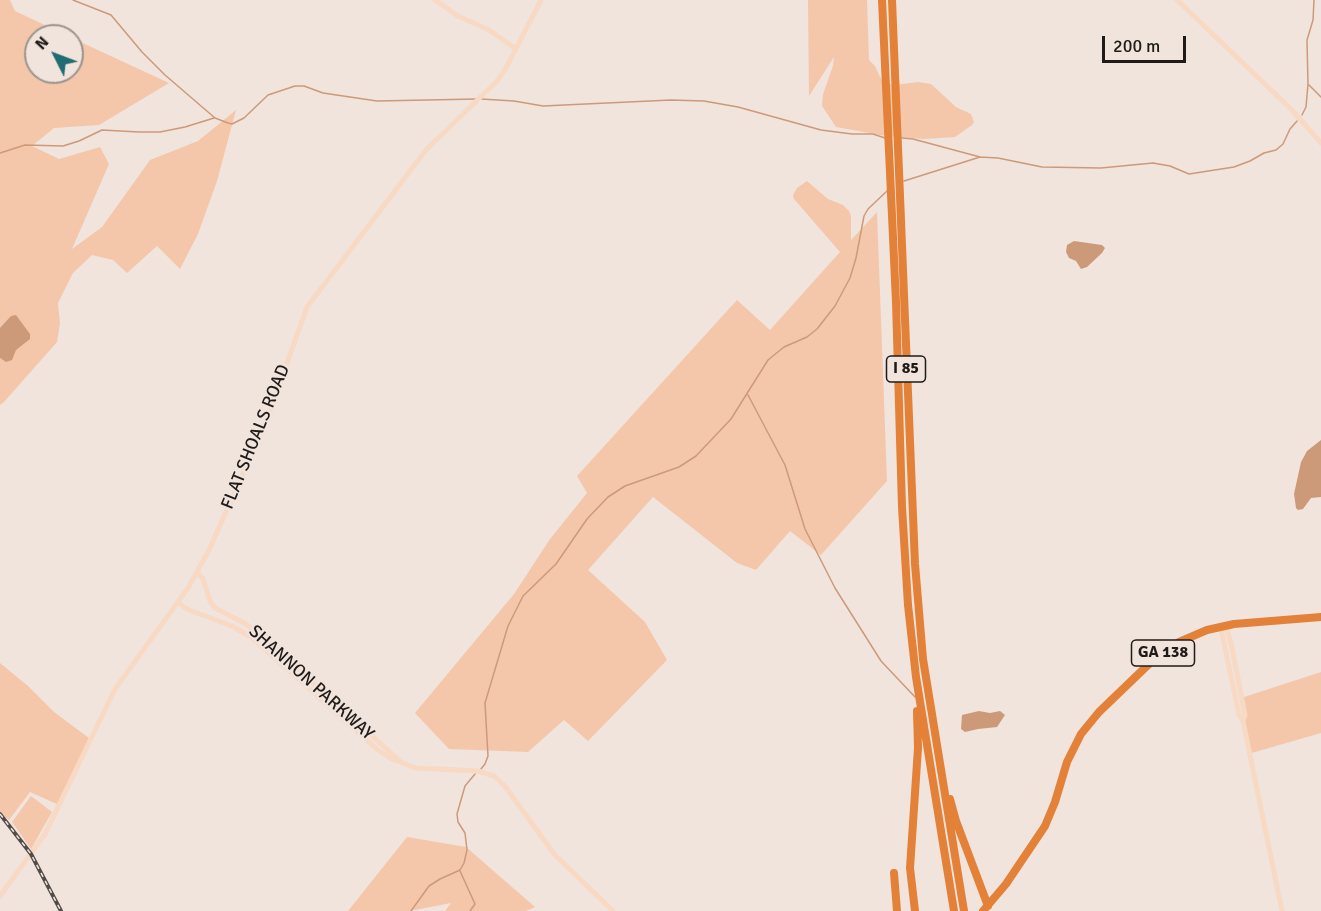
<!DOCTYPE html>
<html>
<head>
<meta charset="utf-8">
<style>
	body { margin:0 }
	#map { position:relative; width:1321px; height:911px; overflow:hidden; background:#f0e4dd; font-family:Signika,sans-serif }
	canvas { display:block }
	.north { position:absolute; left:24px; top:24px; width:60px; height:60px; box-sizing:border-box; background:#f0e4dd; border:2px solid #9c948e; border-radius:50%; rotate:312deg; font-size:16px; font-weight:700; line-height:24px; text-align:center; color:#1f1b18 }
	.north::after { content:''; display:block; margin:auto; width:21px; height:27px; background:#206c72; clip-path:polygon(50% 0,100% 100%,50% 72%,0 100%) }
	.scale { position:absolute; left:1102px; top:36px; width:84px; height:27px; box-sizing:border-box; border:3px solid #1f1b18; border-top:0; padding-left:8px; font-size:18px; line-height:21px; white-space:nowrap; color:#1f1b18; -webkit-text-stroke:4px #f0e4dd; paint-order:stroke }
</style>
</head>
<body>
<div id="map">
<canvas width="1321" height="911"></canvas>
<div class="north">N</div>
<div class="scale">200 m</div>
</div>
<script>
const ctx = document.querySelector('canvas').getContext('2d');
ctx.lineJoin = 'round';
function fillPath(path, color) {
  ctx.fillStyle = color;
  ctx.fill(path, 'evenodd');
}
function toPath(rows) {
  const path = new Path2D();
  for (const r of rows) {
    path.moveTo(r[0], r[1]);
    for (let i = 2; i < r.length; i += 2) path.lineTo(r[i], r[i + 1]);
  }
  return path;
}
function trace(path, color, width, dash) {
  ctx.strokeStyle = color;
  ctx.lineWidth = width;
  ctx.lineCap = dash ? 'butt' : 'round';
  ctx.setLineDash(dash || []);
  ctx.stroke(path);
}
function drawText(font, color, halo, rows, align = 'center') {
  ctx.font = font + ' Signika,sans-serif';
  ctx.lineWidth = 5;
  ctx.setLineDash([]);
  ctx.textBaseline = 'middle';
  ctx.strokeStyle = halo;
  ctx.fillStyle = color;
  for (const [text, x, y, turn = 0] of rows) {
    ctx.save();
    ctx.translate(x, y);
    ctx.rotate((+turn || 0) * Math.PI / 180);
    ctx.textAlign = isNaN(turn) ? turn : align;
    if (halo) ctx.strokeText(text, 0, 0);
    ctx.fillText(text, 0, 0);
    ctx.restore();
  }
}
const green = toPath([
	[0,0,10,0,15,11,68,36,36,36,36,72,72,72,72,38,169,83,99,125,54,128,32,146,59,159,100,147,109,164,72,249,102,227,150,160,198,141,236,110,217,181,198,234,180,269,157,246,127,273,113,260,92,255,73,273,58,303,60,323,57,342,4,402,0,405],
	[808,0,867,0,869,60,875,66,880,77,886,83,894,85,918,82,931,84,956,107,971,114,974,122,972,125,955,137,924,139,886,136,836,127,822,106,823,94,833,66,834,57,809,96],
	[807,181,828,199,843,205,849,211,851,216,851,240,877,212,887,481,821,555,790,531,756,570,737,563,653,497,588,570,645,622,667,660,588,741,564,720,528,752,449,749,415,713,514,594,550,539,587,493,577,476,737,300,770,330,840,252,794,199,793,195,797,188],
	[0,663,28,686,54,712,89,738,59,805,30,792,9,820,0,812],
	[1321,672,1321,733,1248,754,1241,698],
	[31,796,52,812,31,849,12,822],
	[407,837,466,847,535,907,526,911,445,911,451,903,410,911,348,911]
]);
const water = toPath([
	[1074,241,1102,245,1105,248,1102,253,1087,267,1081,269,1076,261,1069,258,1066,252,1067,245],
	[16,315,30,334,30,339,16,350,12,360,6,362,0,358,0,328,11,316],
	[1321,440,1321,497,1311,498,1303,509,1298,510,1296,508,1294,494,1301,462,1307,451],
	[979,711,990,713,1000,711,1005,715,997,727,978,729,965,732,961,729,962,715]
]);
const stream = toPath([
	[73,0,111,15,142,52,165,75,215,118,228,123,232,124,244,118,268,95,295,86,304,86,323,93,377,101,477,99],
	[1309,85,1321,97],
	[481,99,514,101,543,106,671,100,704,101,738,107,821,130,852,134,873,134,885,138],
	[1302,115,1306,107,1308,84,1307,40,1313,20,1314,0],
	[902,138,913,139,980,157,998,158,1042,167,1101,168,1153,163,1170,166,1189,174,1234,167,1250,161,1264,153,1276,150,1283,144,1290,129,1297,121],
	[0,153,25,145,63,146,79,141,102,130,139,132,160,132,185,127,214,118],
	[904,181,980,157],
	[748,395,785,465,805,529,835,588,881,661,915,697],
	[481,769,485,764,488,756,485,703,508,626,523,596,556,564,587,519,608,497,625,486,679,467,696,456,731,419,768,360,784,347,807,337,817,329,835,306,850,278,856,258,864,216,868,209,887,191],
	[460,871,475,904,470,911],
	[411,911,429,886,440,879,460,870,464,863,467,850,465,833,458,822,457,814,465,786,475,774]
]);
const secondary = toPath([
	[435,0,458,16,489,30,516,49],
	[1177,0,1292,110,1321,143],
	[197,572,203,579,210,601,215,608,246,624,399,760],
	[178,603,189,610,232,626,251,637,378,750,392,759,416,768,478,771,494,776,504,785,555,855,613,911],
	[1223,626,1222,633,1239,715,1243,721,1282,911],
	[1223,626,1228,632,1232,648,1245,715,1243,721],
	[0,896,45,834,115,689,188,588,209,550,266,422,307,307,426,150,497,81,506,68,541,0]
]);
const highway = toPath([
	[882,0,896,302,902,507,908,605,916,677,954,911],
	[892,0,915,564,923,659,964,911],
	[950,799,956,821,988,906],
	[894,873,897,911],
	[915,911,910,868,918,748,917,711],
	[983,911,1006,884,1045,826,1055,802,1067,762,1081,734,1099,712,1150,663,1179,642,1207,630,1234,624,1321,617]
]);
const rail = toPath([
	[0,814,31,854,61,911]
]);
const shields = [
	[906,369,39],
	[1163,653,63]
];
const shieldNames = [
	["I 85",906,369],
	["GA 138",1163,653]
];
const streetNames = [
	["FLAT SHOALS ROAD",256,437,-68],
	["SHANNON PARKWAY",311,683,42]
];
fillPath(green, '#f4c7ab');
fillPath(water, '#cd9a79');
trace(stream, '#cd9a79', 1.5);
trace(secondary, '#f7d9c4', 5);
trace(highway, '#e38139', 8);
trace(rail, '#524c48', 4);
trace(rail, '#f0e4dd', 1.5, [4.5]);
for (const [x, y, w] of shields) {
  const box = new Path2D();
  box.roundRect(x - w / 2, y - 13, w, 26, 4.5);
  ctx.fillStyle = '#f0e4dd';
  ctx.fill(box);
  trace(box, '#1f1b18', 1.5);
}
drawText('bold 16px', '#1f1b18', null, shieldNames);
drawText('18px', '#1f1b18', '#f0e4dd', streetNames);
</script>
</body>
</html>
